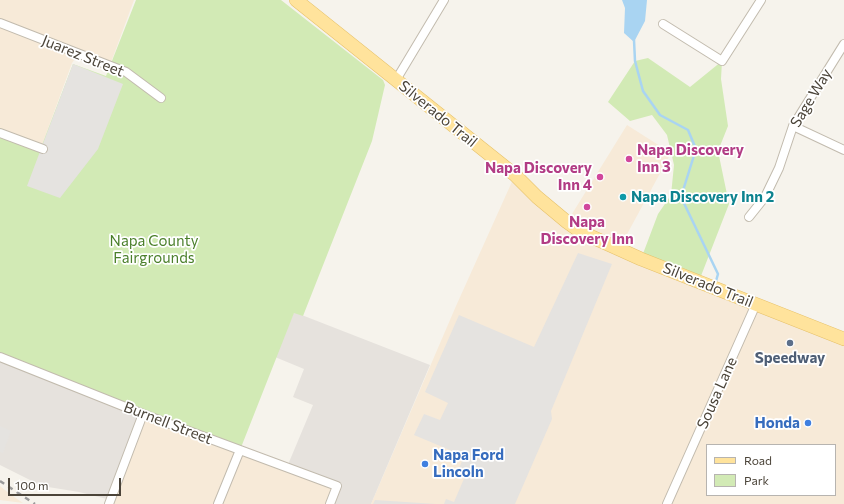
<!DOCTYPE html>
<html>
<head>
<meta charset="utf-8">
<style>
	body { margin:0 }
	#map { position:relative; width:844px; height:504px; overflow:hidden; background:#f6f3ec; font-family:Commissioner,sans-serif }
	canvas { display:block }
	.legend { position:absolute; left:706px; top:444px; width:130px; height:52px; box-sizing:border-box; background:#fff; border:1px solid #b7b4b0; margin:0; padding:5px 7px; list-style:none; font-size:12px; color:#4b4439 }
	.legend li { display:flex; align-items:center; gap:8px; height:20px }
	.legend b { width:20px; border:1px solid #b7b4b0 }
	.scale { position:absolute; left:8px; top:478px; width:113px; height:18px; box-sizing:border-box; border:2px solid #4b4439; border-top:0; padding-left:5px; font-size:12px; line-height:14px; white-space:nowrap; color:#4b4439; -webkit-text-stroke:3px #fff; paint-order:stroke }
</style>
</head>
<body>
<div id="map">
<canvas width="844" height="504"></canvas>
<ul class="legend">
<li><b style="height:5px;background:#ffe39c"></b>Road</li>
<li><b style="height:11px;background:#d2eab5"></b>Park</li>
</ul>
<div class="scale">100 m</div>
</div>
<script>
const ctx = document.querySelector('canvas').getContext('2d');
ctx.lineJoin = 'round';
function fillPath(path, color) {
  ctx.fillStyle = color;
  ctx.fill(path, 'evenodd');
}
function toPath(rows) {
  const path = new Path2D();
  for (const r of rows) {
    path.moveTo(r[0], r[1]);
    for (let i = 2; i < r.length; i += 2) path.lineTo(r[i], r[i + 1]);
  }
  return path;
}
function trace(path, color, width, dash) {
  ctx.strokeStyle = color;
  ctx.lineWidth = width;
  ctx.lineCap = dash ? 'butt' : 'round';
  ctx.setLineDash(dash || []);
  ctx.stroke(path);
}
function drawText(font, color, halo, rows, align = 'center') {
  ctx.font = font + ' Commissioner,sans-serif';
  ctx.lineWidth = 3.5;
  ctx.setLineDash([]);
  ctx.textBaseline = 'middle';
  ctx.strokeStyle = halo;
  ctx.fillStyle = color;
  for (const [text, x, y, turn = 0] of rows) {
    ctx.save();
    ctx.translate(x, y);
    ctx.rotate((+turn || 0) * Math.PI / 180);
    ctx.textAlign = isNaN(turn) ? turn : align;
    if (halo) ctx.strokeText(text, 0, 0);
    ctx.fillText(text, 0, 0);
    ctx.restore();
  }
}
const commercial = toPath([
	[0,0,134,0,110,65,79,53,72,63,42,145,0,128],
	[627,125,671,153,619,249,844,339,844,504,371,504,456,306,515,175,567,222],
	[707,445,835,445,835,495,707,495],
	[143,414,337,486,330,504,111,504],
	[0,486,10,494,23,503,0,500]
]);
const industrial = toPath([
	[294,312,430,365,371,504,330,504,337,486,287,467,313,405,293,397,304,369,275,357],
	[0,357,143,414,111,500,79,492,42,486,0,465]
]);
const green = toPath([
	[136,0,281,0,383,80,385,85,372,141,303,316,294,313,240,450,0,357,0,128,42,145,73,64,106,76],
	[648,58,690,87,722,61,721,79,728,126,718,151,729,204,699,281,641,259,658,214,671,195,674,165,667,135,652,115,630,121,608,102,635,61]
]);
const parking = toPath([
	[73,64,123,84,98,149,60,198,27,186],
	[578,253,612,264,551,411,552,419,515,504,444,504,446,499,454,502,466,474,458,471,464,456,414,435,424,414,440,420,448,403,425,392,459,315,534,347],
	[0,426,11,431,3,453,0,452],
	[375,500,436,504,373,504]
]);
const water = toPath([
	[622,0,647,0,645,21,634,42,624,33,625,8]
]);
const stream = toPath([
	[634,40,635,61,643,91,660,115,688,130,696,149,681,197,718,274,716,281]
]);
const street = toPath([
	[0,23,126,72,161,98],
	[663,24,722,61,761,0],
	[396,80,444,0],
	[793,126,844,150],
	[0,133,43,149],
	[749,217,765,197,779,168,793,126,844,44],
	[0,357,143,414,337,486,330,504],
	[109,504,143,414],
	[218,504,240,450],
	[667,504,756,304]
]);
const primary = toPath([
	[296,0,515,175,537,197,567,222,581,232,641,259,844,339]
]);
const rail = toPath([
	[0,481,35,504]
]);
const markers = [
	[629,159,4,"#d1479c"],
	[600,177,4,"#d1479c"],
	[623,197,4,"#0f9aa8"],
	[587,207,4,"#d1479c"],
	[790,343,4,"#5c6f8a"],
	[808,423,4,"#3f7fe0"],
	[425,464,4,"#3f7fe0"]
];
const streetNames = [
	["Juarez Street",83,56,22],
	["Sage Way",811,98,-59],
	["Silverado Trail",438,114,39],
	["Silverado Trail",708,285,22],
	["Sousa Lane",717,393,-66],
	["Burnell Street",168,423,21]
];
const hotelNames = [
	["Napa Discovery",637,150],
	["Inn 3",637,167],
	["Napa Discovery",592,168,"right"],
	["Inn 4",592,185,"right"],
	["Napa",587,222,"center"],
	["Discovery Inn",587,239,"center"]
];
const cultureNames = [
	["Napa Discovery Inn 2",631,197]
];
const parkNames = [
	["Napa County",154,241],
	["Fairgrounds",154,258]
];
const serviceNames = [
	["Speedway",790,358]
];
const shopNames = [
	["Honda",800,423],
	["Napa Ford",433,455,"left"],
	["Lincoln",433,472,"left"]
];
fillPath(commercial, '#f7ead8');
fillPath(industrial, '#e6e2dd');
fillPath(green, '#d2eab5');
fillPath(parking, '#e5e3e0');
fillPath(water, '#a9d4f2');
trace(stream, '#a9d4f2', 2.5);
trace(street, '#c2bbae', 10);
trace(primary, '#e6c16a', 14);
trace(street, '#fff', 8);
trace(primary, '#ffe39c', 13);
trace(rail, '#9a9a9a', 2.5, [5, 5]);
for (const [x, y, r, color] of markers) {
  const dot = new Path2D();
  dot.arc(x, y, r, 0, 2 * Math.PI);
  ctx.fillStyle = color;
  ctx.fill(dot);
  trace(dot, '#fff', 1.5);
}
drawText('15px', '#4b4439', '#fff', streetNames);
drawText('bold 15px', '#b23c85', '#fff', hotelNames, 'left');
drawText('bold 15px', '#0d838f', '#fff', cultureNames, 'left');
drawText('15px', '#4a7f2a', '#fff', parkNames);
drawText('bold 15px', '#4e5e75', '#fff', serviceNames);
drawText('bold 15px', '#366cbe', '#fff', shopNames, 'right');
</script>
</body>
</html>
